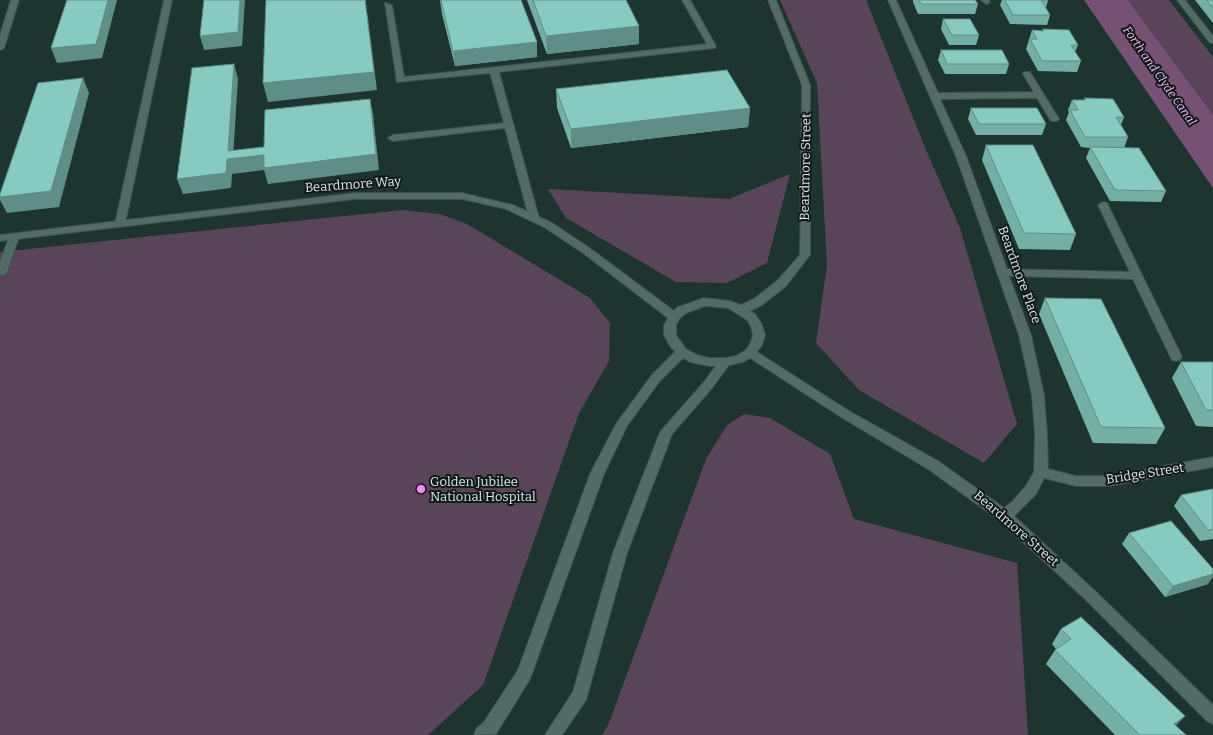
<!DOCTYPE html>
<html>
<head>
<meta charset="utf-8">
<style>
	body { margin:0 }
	canvas { display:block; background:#1d3431 }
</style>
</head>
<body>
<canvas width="1213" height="735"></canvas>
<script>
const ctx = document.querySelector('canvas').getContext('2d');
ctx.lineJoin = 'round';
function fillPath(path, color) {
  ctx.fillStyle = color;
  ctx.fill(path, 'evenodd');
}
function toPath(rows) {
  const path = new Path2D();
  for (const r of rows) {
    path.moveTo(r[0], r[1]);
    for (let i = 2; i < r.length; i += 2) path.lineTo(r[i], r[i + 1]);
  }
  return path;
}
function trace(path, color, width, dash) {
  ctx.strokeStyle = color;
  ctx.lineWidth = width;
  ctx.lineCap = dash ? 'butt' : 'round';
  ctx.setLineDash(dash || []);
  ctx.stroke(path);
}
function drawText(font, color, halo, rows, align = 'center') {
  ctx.font = font + ' Bitter,serif';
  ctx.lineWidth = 4;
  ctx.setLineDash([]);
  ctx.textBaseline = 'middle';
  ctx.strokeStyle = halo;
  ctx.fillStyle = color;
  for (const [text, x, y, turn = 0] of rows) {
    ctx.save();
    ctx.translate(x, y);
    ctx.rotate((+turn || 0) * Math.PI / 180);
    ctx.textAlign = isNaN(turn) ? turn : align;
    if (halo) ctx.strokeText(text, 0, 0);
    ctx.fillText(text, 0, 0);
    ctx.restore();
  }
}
const green = toPath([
	[780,0,866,0,926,150,960,228,1017,424,984,463,859,390,816,343,827,265,817,83],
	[1128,0,1169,0,1213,57,1213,115],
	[790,174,767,263,727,283,676,282,566,218,548,189,729,199],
	[402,210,440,214,467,224,590,298,610,323,609,361,579,413,483,685,428,735,0,735,0,252],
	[744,414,770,418,830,454,854,519,1017,563,1028,735,602,735,609,723,706,459,727,425]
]);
const water = toPath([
	[1084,0,1128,0,1213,115,1213,188]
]);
const service = toPath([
	[11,0,19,0,4,48,0,50,0,35,11,0],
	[164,0,172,0,125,224,120,227,115,224,164,0],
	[682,0,690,0,716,46,715,48,499,72,539,218,538,220,534,221,529,218,505,128,393,141,388,138,393,135,504,123,490,73,397,82,385,3,392,5,404,77,707,44,682,0],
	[14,234,19,237,7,272,6,274,0,275,0,262,9,237,14,234],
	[682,348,688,352,686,355,659,382,627,426,604,474,530,679,496,734,474,735,476,729,484,722,518,670,590,474,616,424,651,376,678,349,682,348],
	[725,358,729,359,731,362,729,365,712,388,672,434,627,553,586,700,562,735,545,735,573,692,613,553,660,432,704,382,721,359,725,358]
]);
const minor = toPath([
	[768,0,776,0,810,85,810,255,786,286,762,305,750,311,755,314,761,323,765,335,762,345,757,352,849,411,938,461,1004,508,1012,502,1026,486,1034,472,1035,434,1032,395,1019,335,956,156,888,0,896,0,938,93,1034,92,1023,74,1024,72,1030,72,1059,119,1057,121,1051,121,1037,98,940,99,966,156,1007,269,1130,272,1098,205,1103,202,1107,203,1182,357,1180,360,1176,361,1172,360,1133,279,1009,276,1031,335,1044,395,1047,434,1048,469,1076,476,1109,476,1213,457,1213,467,1109,486,1076,486,1044,478,1036,494,1014,516,1095,591,1213,705,1213,724,1207,721,1085,599,999,520,928,469,841,417,750,358,743,362,725,366,709,366,690,362,678,355,670,346,664,335,664,325,668,318,583,253,544,227,506,209,462,199,355,199,0,241,0,235,355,193,462,193,513,205,552,223,591,249,674,311,678,307,704,298,730,301,741,305,754,299,778,280,800,255,802,85,768,0],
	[705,306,728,308,747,320,751,326,753,335,750,344,746,350,736,356,725,358,709,358,697,355,686,349,676,335,676,325,679,319,686,313,705,306],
	[981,0,989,0,990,2,986,4,981,0],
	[1177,0,1185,0,1213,36,1213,43,1210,43,1177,0]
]);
const wall = toPath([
	[440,0,537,42,537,57,455,66,442,14],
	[527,0,626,0,639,26,639,44,547,54],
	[913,0,975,0,978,4,975,14,918,14,913,2],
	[1002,0,1048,0,1046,8,1050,15,1047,25,1010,24,1000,5],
	[1195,0,1213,0,1213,23],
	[943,19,979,35,976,45,949,45,941,29],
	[1043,29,1078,45,1075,52,1081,61,1077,72,1038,71,1026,49,1032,30,1043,31],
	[941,50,1009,64,1006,74,945,74,938,60],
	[556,89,750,108,748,127,571,148,557,108],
	[1085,98,1124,117,1121,125,1128,137,1124,148,1166,191,1161,202,1110,201,1086,158,1090,148,1081,147,1066,120,1069,112,1068,110,1072,100,1084,100],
	[971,108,1046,124,1042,135,976,135,968,119],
	[986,145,1076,234,1070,250,1019,249,982,160],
	[1045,298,1165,428,1156,444,1093,443,1039,314],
	[1181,362,1213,362,1213,427,1196,426,1172,378],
	[1213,489,1213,539,1200,541,1174,506,1181,495],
	[1129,533,1208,584,1165,597,1122,544],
	[1061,629,1176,726,1186,735,1115,735,1046,664,1055,650,1056,649,1052,644]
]);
const shadedWall = toPath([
	[108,0,117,0,102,58,57,63,51,48],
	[240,0,245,0,242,46,204,50,200,36],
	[365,0,366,0,366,3,377,90,268,102,263,83],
	[639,26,639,44,547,54,546,36],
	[537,42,537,57,455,66,453,51],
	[234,64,238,79,233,158,264,155,370,99,373,114,379,170,268,184,264,170,232,174,231,188,183,194,177,179],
	[83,78,89,93,59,207,7,213,0,200,0,197],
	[750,108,748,127,571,148,571,129],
	[1213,574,1213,577,1208,584,1165,597,1173,586],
	[1185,716,1172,730,1174,724]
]);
const building = toPath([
	[67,0,108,0,96,44,51,48,67,0],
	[204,0,240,0,238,32,200,36,204,0],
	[266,0,365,0,374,72,263,83,266,0],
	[441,0,521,0,537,42,453,51,441,0],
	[533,0,626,0,639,26,546,36,533,0],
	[919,0,975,0,978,4,921,4,919,0],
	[1005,0,1048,0,1041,0,1050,15,1013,15,1005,0],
	[1207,0,1213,0,1213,8,1207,0],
	[943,19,970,19,979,35,952,35,943,19],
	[1043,29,1069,30,1078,45,1071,45,1081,61,1042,61,1030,39,1037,39,1032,30,1044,31,1043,29],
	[941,50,1002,50,1009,64,947,64,941,50],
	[234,64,228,151,264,147,265,110,370,99,376,154,264,168,264,155,227,159,226,173,177,179,192,68,234,64],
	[727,70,750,108,571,129,556,89,727,70],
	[83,78,51,191,0,197,0,194,38,83,83,78],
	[1085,98,1113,99,1124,117,1116,117,1128,137,1085,137,1070,110,1078,110,1072,100,1086,100,1085,98],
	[971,108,1037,108,1046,124,979,124,971,108],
	[986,145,1033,145,1076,234,1024,233,986,145],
	[1090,147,1139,148,1166,191,1115,190,1090,147],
	[1045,298,1101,299,1165,428,1101,427,1045,298],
	[1181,362,1213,362,1213,410,1206,410,1181,362],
	[1213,489,1213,529,1208,530,1181,495,1213,489],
	[1171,521,1213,569,1213,574,1173,586,1129,533,1171,521],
	[1081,617,1185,716,1174,724,1186,735,1140,735,1055,650,1071,639,1061,629,1081,617]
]);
const markers = [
	[421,489,5,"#f38af2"]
];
const farWaternames = [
	["Forth and Clyde Canal",1159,76,55]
];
const streetNames = [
	["Beardmore Street",806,167,-89],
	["Beardmore Way",353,185,-4],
	["Beardmore Place",1019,275,70],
	["Bridge Street",1145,474,-9],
	["Beardmore Street",1016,529,41]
];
const poiNames = [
	["Golden Jubilee",430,482],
	["National Hospital",430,497]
];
fillPath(green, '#5a4459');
fillPath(water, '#755174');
trace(service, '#3c514e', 2);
trace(minor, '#3c514e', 2);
fillPath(service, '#526b67');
fillPath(minor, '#526b67');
fillPath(wall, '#74afa5');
fillPath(shadedWall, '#5e8e86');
fillPath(building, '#87cbc0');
trace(building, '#5e8e86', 1);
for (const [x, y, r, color] of markers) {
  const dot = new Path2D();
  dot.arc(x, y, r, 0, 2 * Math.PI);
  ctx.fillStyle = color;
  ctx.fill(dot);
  trace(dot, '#0f1918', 1.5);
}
drawText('italic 12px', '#f7bcf5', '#0f1918', farWaternames);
drawText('13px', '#dae8e5', '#0f1918', streetNames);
drawText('13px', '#dae8e5', '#0f1918', poiNames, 'left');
</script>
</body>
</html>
